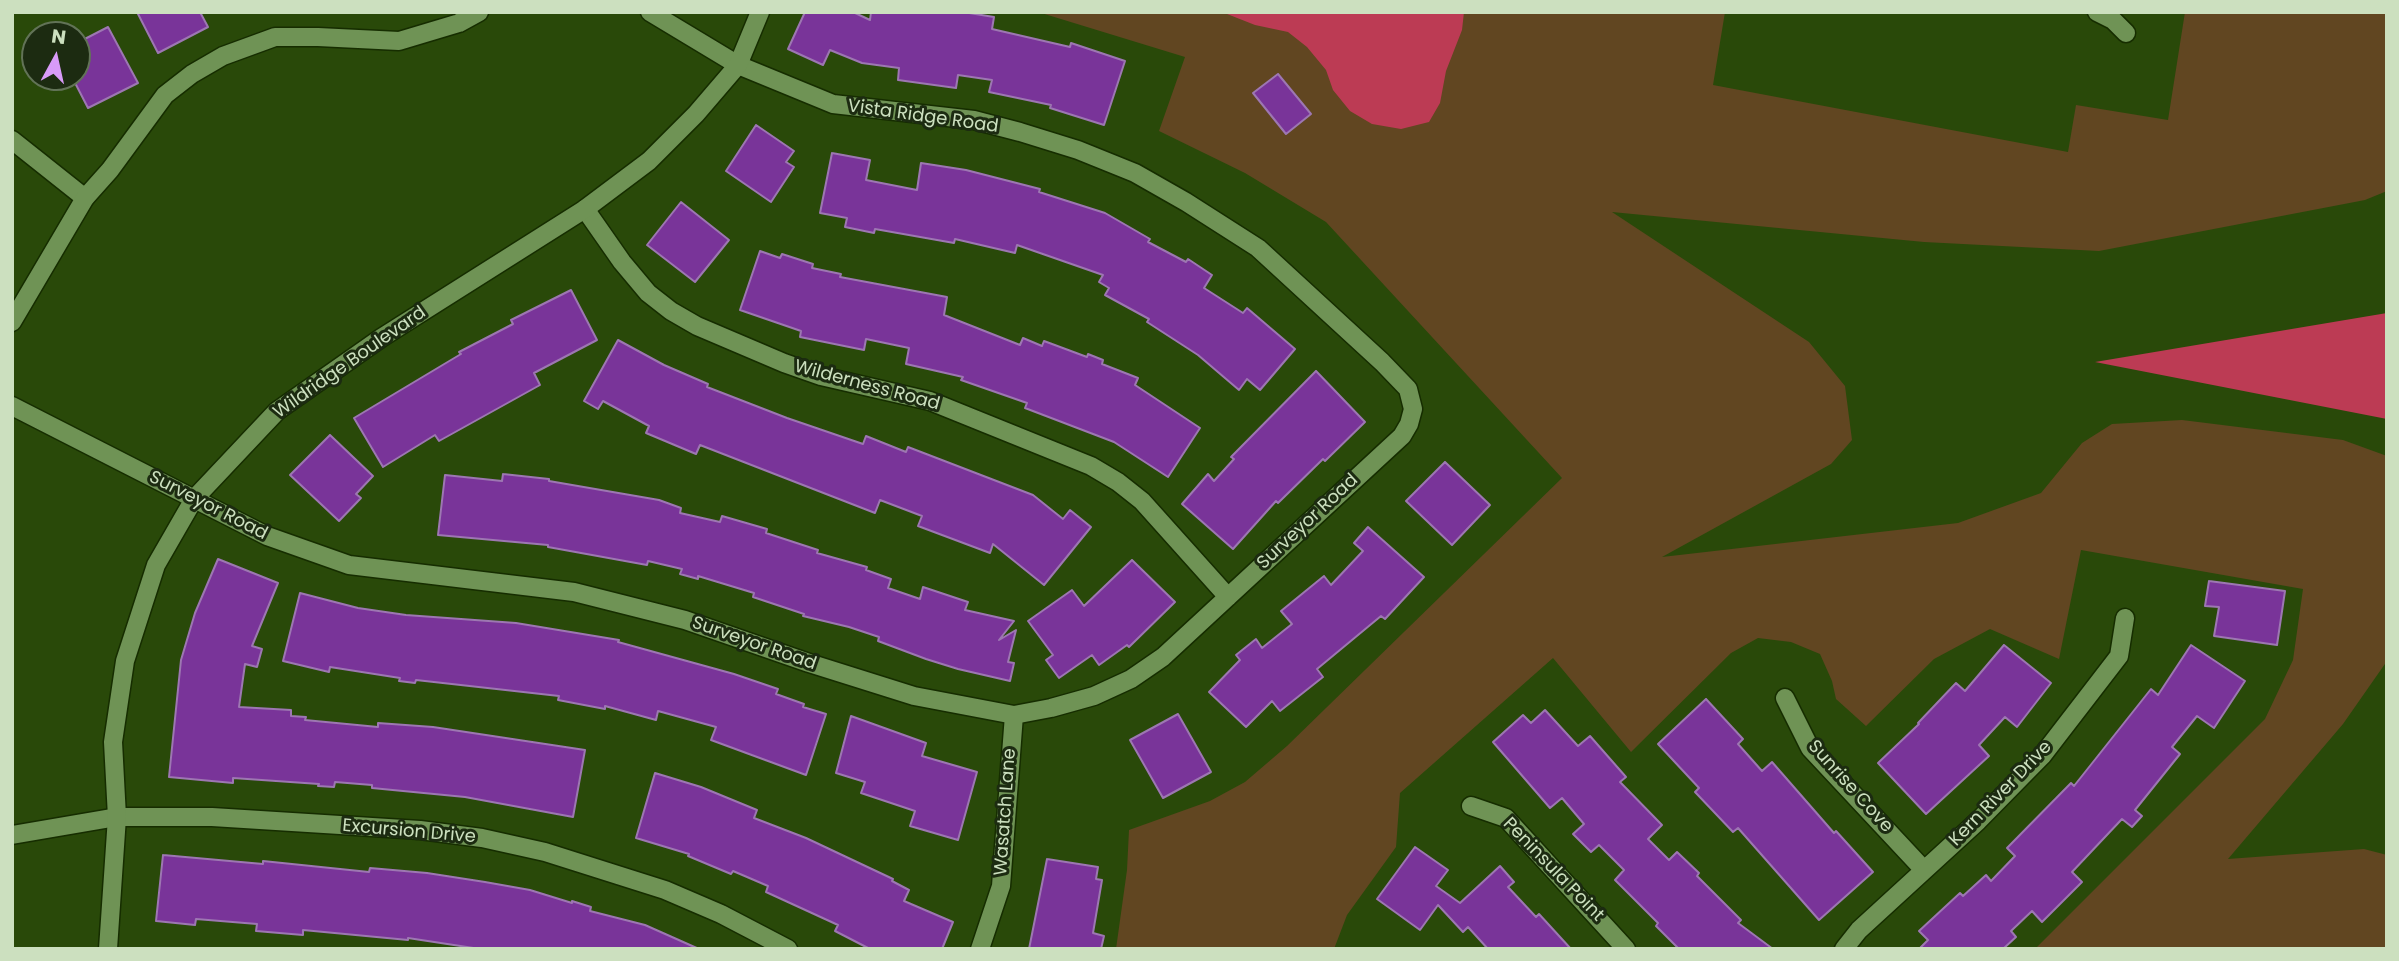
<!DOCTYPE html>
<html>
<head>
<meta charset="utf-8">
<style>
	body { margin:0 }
	#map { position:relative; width:2399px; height:961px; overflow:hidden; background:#294909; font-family:Poppins,sans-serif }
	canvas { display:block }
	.frame { position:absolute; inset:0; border:14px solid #cce0bf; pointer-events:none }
	.north { position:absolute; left:21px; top:21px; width:70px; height:70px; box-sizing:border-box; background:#1c2b11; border:2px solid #627357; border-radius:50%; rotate:8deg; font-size:19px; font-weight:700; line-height:28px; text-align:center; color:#cce0bf }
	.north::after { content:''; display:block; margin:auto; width:24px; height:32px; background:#d89bf8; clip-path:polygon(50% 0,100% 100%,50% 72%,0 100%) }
</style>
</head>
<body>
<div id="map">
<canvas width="2399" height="961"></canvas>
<div class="frame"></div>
<div class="north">N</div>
</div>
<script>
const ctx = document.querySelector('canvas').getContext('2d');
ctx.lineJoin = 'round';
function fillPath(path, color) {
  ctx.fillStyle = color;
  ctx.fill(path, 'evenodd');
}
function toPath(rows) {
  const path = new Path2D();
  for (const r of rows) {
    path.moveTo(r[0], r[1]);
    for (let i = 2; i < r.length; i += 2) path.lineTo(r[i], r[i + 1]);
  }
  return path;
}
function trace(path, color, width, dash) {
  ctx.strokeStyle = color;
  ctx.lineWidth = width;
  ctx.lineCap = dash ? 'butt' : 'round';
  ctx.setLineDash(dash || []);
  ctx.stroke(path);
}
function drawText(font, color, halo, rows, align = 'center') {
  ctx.font = font + ' Poppins,sans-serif';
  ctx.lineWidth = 6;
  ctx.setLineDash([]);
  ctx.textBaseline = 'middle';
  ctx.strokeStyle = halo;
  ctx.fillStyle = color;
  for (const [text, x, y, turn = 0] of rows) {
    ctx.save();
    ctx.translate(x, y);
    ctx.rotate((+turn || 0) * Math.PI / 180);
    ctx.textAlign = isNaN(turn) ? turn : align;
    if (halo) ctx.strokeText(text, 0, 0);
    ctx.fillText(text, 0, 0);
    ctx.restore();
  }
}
const green = toPath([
	[1038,12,1725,12,1713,85,2068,152,2076,105,2168,120,2185,12,2387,12,2387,191,2365,200,2099,251,1924,242,1612,212,1809,342,1845,386,1852,440,1831,464,1662,557,1958,523,2041,493,2082,443,2112,424,2182,420,2343,440,2387,456,2387,661,2343,724,2228,859,2364,849,2387,855,2387,949,2035,949,2265,719,2293,660,2303,589,2081,550,2059,659,1990,629,1934,659,1866,726,1836,699,1832,681,1820,654,1791,642,1758,638,1731,653,1631,752,1553,658,1400,793,1396,847,1347,915,1334,949,1116,949,1127,870,1129,830,1210,801,1245,782,1287,746,1562,478,1326,222,1245,173,1159,131,1185,57]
]);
const water = toPath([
	[1222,12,1464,12,1462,30,1446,71,1440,103,1429,122,1401,129,1372,124,1350,111,1333,90,1326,70,1307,47,1288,32,1255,25],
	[2387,313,2387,419,2095,362]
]);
const building = toPath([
	[137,12,200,12,208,27,158,53,137,12],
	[805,12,853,12,870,20,871,12,963,12,994,17,992,29,1070,47,1071,43,1125,61,1104,125,1050,108,1051,105,989,92,992,80,958,75,956,88,898,80,899,68,862,63,830,50,823,65,788,49,805,12],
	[108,27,138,83,88,108,72,77,77,77,77,43,108,27],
	[1278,74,1311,114,1286,134,1253,93,1278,74],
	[756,125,794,151,786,162,794,167,771,202,726,171,756,125],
	[832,153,870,160,866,180,917,190,921,163,966,170,1040,189,1039,192,1105,213,1150,239,1148,242,1186,262,1188,259,1212,275,1204,288,1243,313,1247,308,1295,349,1260,390,1247,379,1239,390,1198,355,1147,322,1149,319,1105,295,1109,288,1099,282,1103,275,1017,245,1015,253,955,239,954,243,875,229,874,233,845,227,847,218,820,213,832,153],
	[681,202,729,240,695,282,647,245,681,202],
	[760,251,780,258,782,254,813,264,812,268,841,274,840,277,947,297,944,315,1020,345,1023,338,1042,346,1044,341,1087,357,1088,354,1103,360,1102,364,1138,378,1135,385,1200,428,1168,477,1114,442,1025,408,1027,403,961,380,963,377,906,364,909,348,866,339,864,350,800,337,801,331,740,310,760,251],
	[571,290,597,340,534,373,540,385,439,441,435,435,383,467,354,418,461,354,459,352,513,324,511,320,571,290],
	[618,340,664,365,708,384,707,387,787,418,863,444,866,436,906,452,908,447,1033,495,1063,519,1070,510,1091,527,1044,585,993,544,990,553,918,526,922,516,880,500,875,513,700,445,696,454,646,433,649,426,603,401,598,409,584,401,618,340],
	[1316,371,1365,422,1325,461,1323,459,1278,503,1276,501,1233,549,1182,504,1208,474,1214,481,1234,459,1231,457,1316,371],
	[330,435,373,476,356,494,361,498,339,521,290,475,330,435],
	[1445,462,1490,505,1452,545,1406,501,1445,462],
	[503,474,549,479,549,481,659,500,681,508,680,513,720,522,722,516,767,529,766,533,818,550,817,553,867,567,866,570,891,579,888,588,920,599,923,587,968,602,965,610,1014,621,999,640,1016,630,1008,662,1014,663,1010,681,958,669,926,659,878,641,879,637,849,627,803,616,804,614,753,597,754,593,698,576,698,579,680,574,682,569,648,561,647,565,548,547,548,545,438,535,445,475,502,481,503,474],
	[1368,527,1424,577,1385,619,1381,616,1317,669,1323,677,1280,711,1272,701,1246,727,1209,692,1240,660,1236,655,1256,639,1262,648,1292,624,1281,611,1324,576,1331,585,1363,551,1354,543,1368,527],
	[218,559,278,583,252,646,262,649,257,667,245,664,239,707,291,710,291,716,306,717,305,720,378,727,378,723,433,727,585,750,573,817,465,797,372,788,372,785,335,782,334,787,318,786,319,784,233,778,233,783,169,777,181,660,195,613,218,559],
	[1132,560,1175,602,1129,647,1127,645,1099,665,1092,655,1059,678,1046,660,1053,655,1028,621,1072,590,1084,606,1132,560],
	[2209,581,2285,591,2277,645,2214,636,2219,607,2205,606,2209,581],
	[300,593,358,608,406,615,516,623,619,640,618,642,734,674,778,689,776,694,804,704,803,707,826,714,806,775,711,740,716,727,658,711,656,720,605,706,605,709,558,700,559,696,416,680,415,683,399,681,400,678,330,667,329,672,283,661,300,593],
	[2004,645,2051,683,2017,727,2005,717,1979,745,1989,756,1926,814,1878,763,1919,724,1918,723,1956,683,1965,691,2004,645],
	[2191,645,2245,681,2214,728,2197,716,2172,747,2180,754,2135,810,2142,816,2132,827,2122,819,2072,872,2082,882,2042,922,2032,911,2011,931,2016,937,2003,949,1919,949,1928,940,1919,931,1960,893,1963,896,1986,875,1991,881,2015,856,2007,848,2071,783,2074,786,2151,689,2158,695,2191,645],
	[1706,699,1743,739,1738,744,1762,771,1772,762,1834,833,1836,831,1873,872,1819,920,1738,828,1733,832,1695,792,1699,788,1658,744,1706,699],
	[1545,710,1578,746,1590,736,1626,777,1620,782,1662,825,1648,839,1669,860,1677,852,1699,873,1697,876,1741,920,1738,923,1773,949,1679,949,1656,926,1658,923,1615,880,1624,870,1599,845,1591,852,1573,834,1584,824,1562,798,1550,808,1493,742,1523,715,1531,723,1545,710],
	[1178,714,1211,772,1163,798,1130,740,1178,714],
	[851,716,926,743,922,756,977,772,958,840,910,826,915,811,861,793,865,782,836,773,851,716],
	[655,773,701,787,757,810,754,818,806,838,893,879,892,881,909,890,904,901,953,922,942,949,870,949,835,931,838,925,766,892,768,886,733,871,731,874,688,856,689,854,636,838,655,773],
	[1415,847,1448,870,1436,886,1460,903,1500,866,1514,882,1508,887,1536,917,1539,914,1571,949,1488,949,1468,927,1463,932,1438,905,1420,930,1377,899,1415,847],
	[163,855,263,864,263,861,369,872,370,868,427,873,485,882,530,890,572,903,572,901,591,907,590,911,645,925,699,949,480,949,408,938,408,940,303,930,303,935,256,931,257,924,196,919,195,925,156,921,163,855],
	[1047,859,1098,867,1096,879,1102,880,1093,933,1104,936,1101,949,1029,949,1047,859]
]);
const street = toPath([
	[2097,12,2113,20,2126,33],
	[12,140,85,198],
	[585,209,622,262,648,293,671,311,697,326,784,363,821,376,930,401,1091,466,1118,482,1142,501,1228,597],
	[12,406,267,536,349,565,574,592,685,620,809,663,914,696,1014,715,1051,708,1094,696,1131,679,1163,657,1402,436,1409,424,1413,409,1408,389,1382,362,1258,248,1186,202,1135,173,1078,150,1020,132,974,120,833,104,738,65,650,12],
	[1785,698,1810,748,1924,870],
	[1471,806,1506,818,1626,949],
	[12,835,117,817,212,817,420,830,482,838,545,852,665,890,721,914,788,949],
	[980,949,1001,886,1014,715],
	[1844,949,1859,930,1978,821,2042,756,2119,656,2125,618]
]);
const secondary = toPath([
	[12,322,85,198,110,170,165,95,192,74,223,56,275,37,318,37,399,41,459,23,479,12],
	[108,949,117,817,113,742,125,661,156,565,194,499,277,411,381,338,585,209,649,161,696,114,738,65,760,12]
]);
const streetNames = [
	["Vista Ridge Road",923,117,8],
	["Wildridge Boulevard",350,363,-35],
	["Wilderness Road",867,386,15],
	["Surveyor Road",208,506,27],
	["Surveyor Road",1308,522,-43],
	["Surveyor Road",754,644,19],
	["Sunrise Cove",1850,787,48],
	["Kern River Drive",2001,794,-46],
	["Wasatch Lane",1006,812,-86],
	["Excursion Drive",409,832,5],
	["Peninsula Point",1553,870,46]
];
fillPath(green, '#614621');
fillPath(water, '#bc3b54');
fillPath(building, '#793499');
trace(building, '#9d77b2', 2);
trace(street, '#162d00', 21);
trace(secondary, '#162d00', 21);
trace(street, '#6f9355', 18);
trace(secondary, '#6f9355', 18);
drawText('18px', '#cce0bf', '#1c2b11', streetNames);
</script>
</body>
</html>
